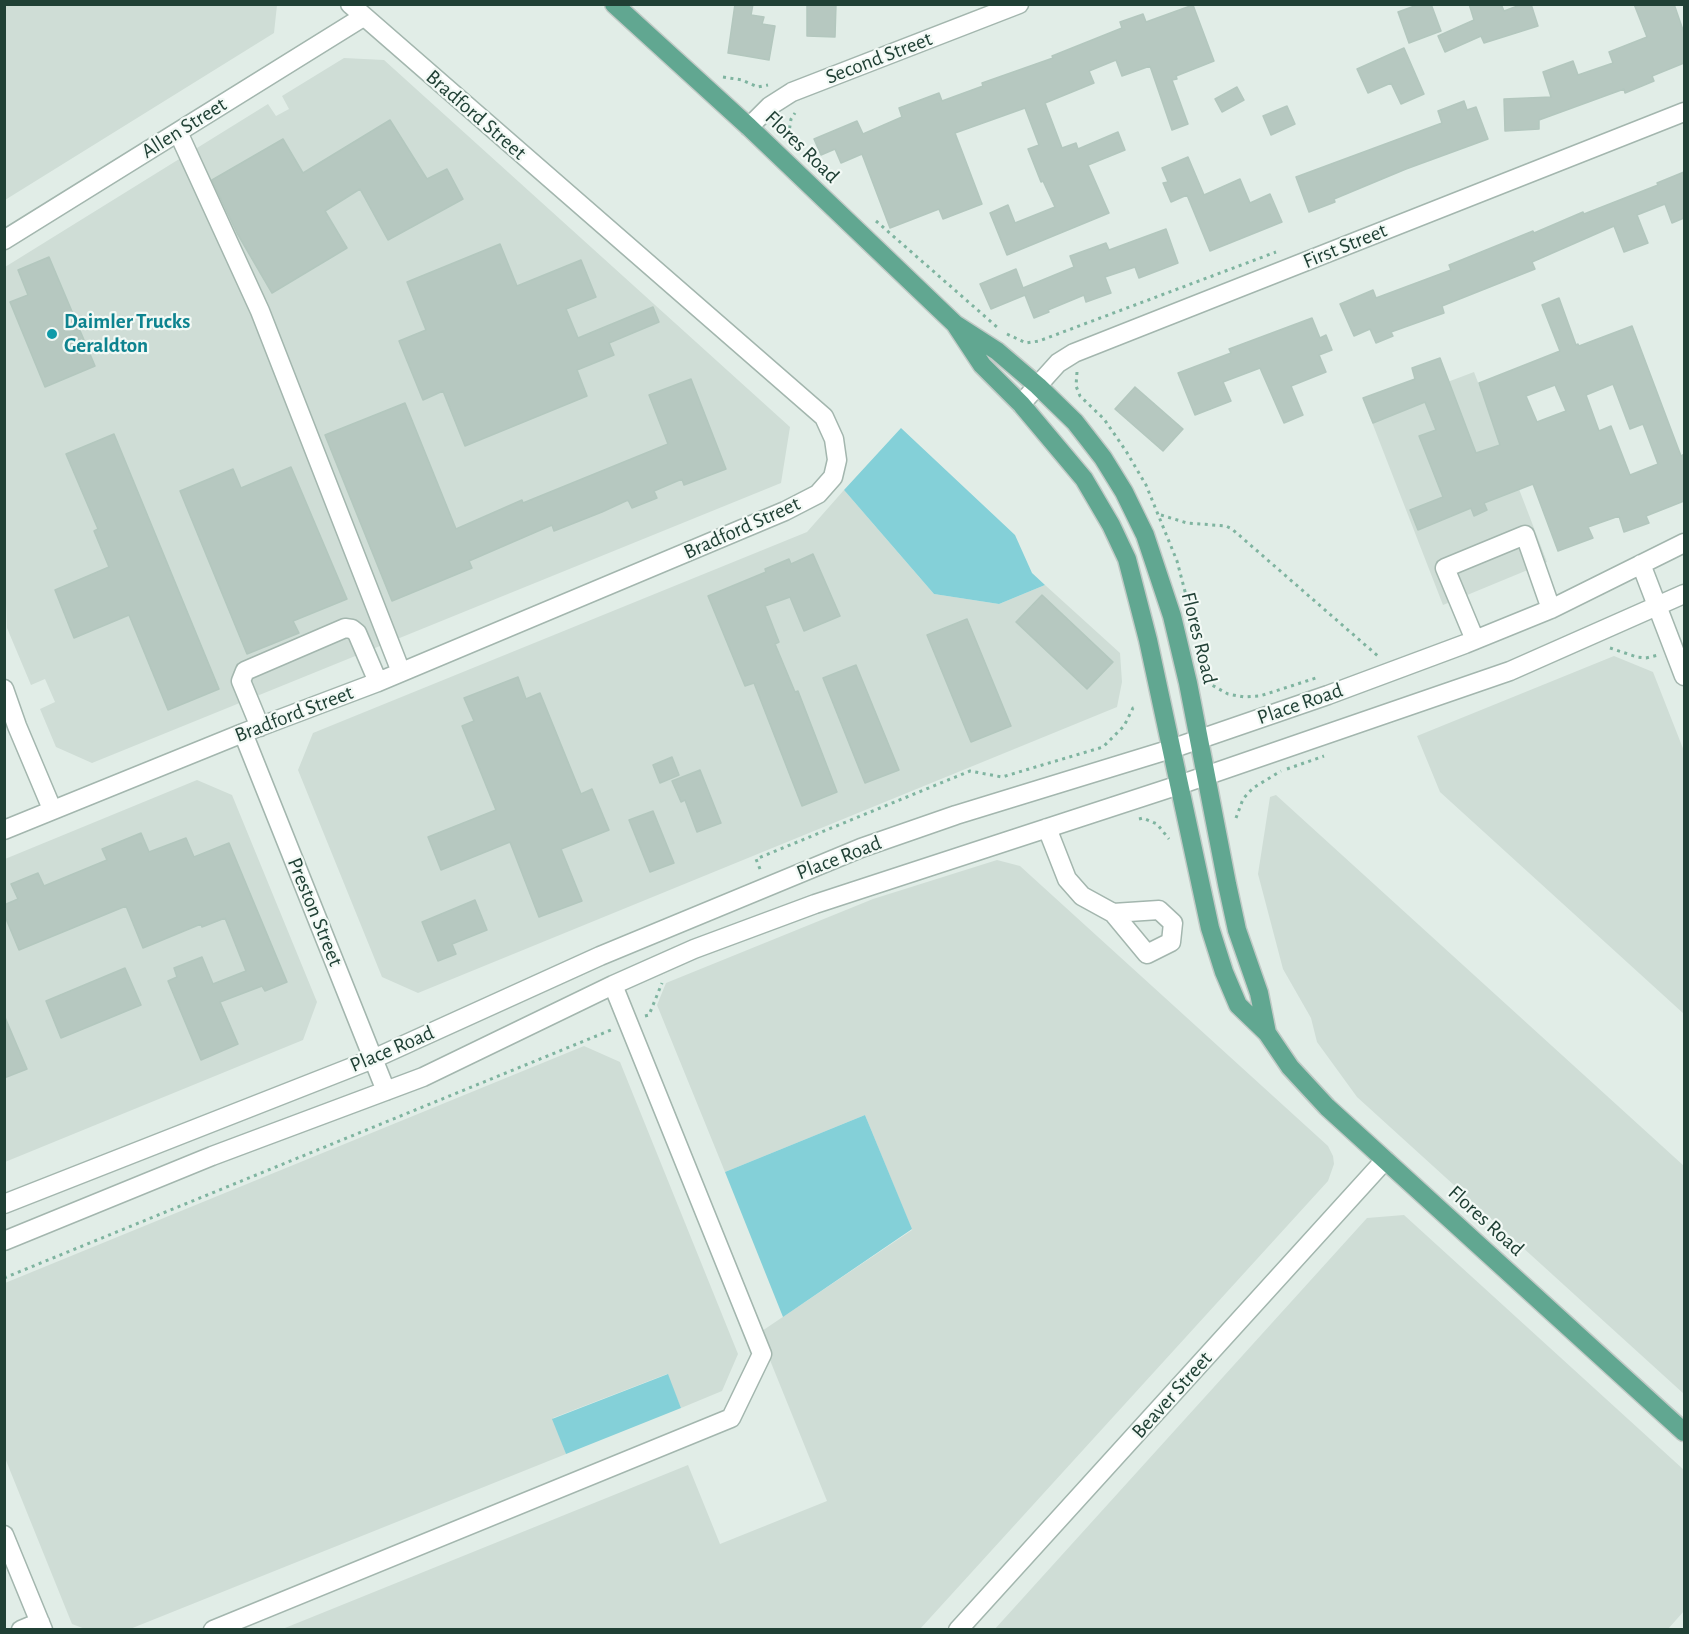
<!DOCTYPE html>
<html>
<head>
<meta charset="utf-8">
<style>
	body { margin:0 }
	#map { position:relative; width:1689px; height:1634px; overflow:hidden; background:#e1ede7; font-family:"Alegreya Sans",sans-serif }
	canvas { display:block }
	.frame { position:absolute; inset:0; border:6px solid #204035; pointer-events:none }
</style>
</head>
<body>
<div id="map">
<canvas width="1689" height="1634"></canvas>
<div class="frame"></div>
</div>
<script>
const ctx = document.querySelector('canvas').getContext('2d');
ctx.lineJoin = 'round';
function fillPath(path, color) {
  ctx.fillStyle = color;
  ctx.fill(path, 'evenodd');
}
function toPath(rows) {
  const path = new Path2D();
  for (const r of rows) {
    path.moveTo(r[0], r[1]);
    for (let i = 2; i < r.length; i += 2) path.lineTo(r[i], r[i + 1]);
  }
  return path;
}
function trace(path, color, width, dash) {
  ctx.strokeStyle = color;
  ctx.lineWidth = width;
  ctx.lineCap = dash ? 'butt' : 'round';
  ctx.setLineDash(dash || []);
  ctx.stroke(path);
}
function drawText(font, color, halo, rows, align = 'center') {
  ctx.font = font + ' "Alegreya Sans",sans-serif';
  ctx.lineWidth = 4.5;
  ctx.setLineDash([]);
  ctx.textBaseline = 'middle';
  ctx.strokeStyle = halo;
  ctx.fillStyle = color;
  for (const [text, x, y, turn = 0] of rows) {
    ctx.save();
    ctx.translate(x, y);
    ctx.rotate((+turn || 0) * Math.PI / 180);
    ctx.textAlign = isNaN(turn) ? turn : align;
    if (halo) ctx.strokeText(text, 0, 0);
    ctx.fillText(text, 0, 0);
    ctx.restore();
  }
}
const built = toPath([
	[5,4,277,4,277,5,274,33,5,200],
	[344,58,384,60,790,427,781,483,92,763,56,747,40,709,55,702,45,679,31,685,7,628,5,577,5,267,268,104,276,116,289,109,282,96],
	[1474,372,1547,562,1443,605,1368,412],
	[844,490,934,594,999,604,1045,585,1120,653,1122,682,1117,707,418,993,382,977,298,770,313,733,807,532],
	[1614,656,1653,672,1684,751,1684,1014,1440,792,1417,736],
	[197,780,232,795,317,1002,303,1040,5,1162,5,859],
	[1276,795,1684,1166,1684,1394,1357,1097,1317,1042,1311,1018,1283,969,1258,874,1270,797],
	[997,860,1020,866,1328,1146,1333,1156,1334,1164,1328,1181,920,1629,280,1630,688,1465,720,1544,827,1501,759,1333,912,1230,865,1115,725,1172,657,1005,666,983,873,899],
	[584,1046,620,1062,738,1354,722,1391,681,1408,667,1374,553,1418,566,1454,130,1629,85,1629,72,1624,5,1458,5,1283],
	[1404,1215,1684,1470,1684,1611,1668,1629,994,1630,1367,1218]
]);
const water = toPath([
	[901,428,1015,535,1032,573,1045,585,999,604,934,594,844,490],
	[865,1115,912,1229,783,1317,725,1172],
	[668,1374,681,1408,566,1454,552,1419]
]);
const building = toPath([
	[735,4,753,4,751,15,764,17,762,24,775,26,769,60,728,53,735,4],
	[807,4,836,4,835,37,807,36,807,4],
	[1420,4,1431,4,1441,31,1409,43,1398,12,1420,4],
	[1469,4,1501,4,1504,11,1523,4,1531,4,1538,26,1484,43,1481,36,1445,52,1438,36,1474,20,1469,4],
	[1634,4,1674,4,1684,33,1684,63,1652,76,1654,81,1625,93,1624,89,1539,120,1539,129,1505,131,1504,99,1551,97,1543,72,1573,61,1578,75,1613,63,1609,52,1647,37,1634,4],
	[1193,5,1214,61,1176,76,1177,79,1172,80,1188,124,1172,130,1150,66,1122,76,1116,60,1089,71,1094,83,1045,103,1062,148,1076,143,1078,149,1118,132,1125,150,1088,165,1109,213,1007,255,990,213,1008,205,1015,223,1055,207,1043,181,1041,182,1028,149,1039,145,1025,108,955,133,982,204,943,219,939,209,890,228,862,154,841,163,835,149,821,155,814,139,857,121,863,134,902,117,899,108,939,93,942,101,983,86,982,83,1053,58,1052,56,1122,28,1120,22,1143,14,1146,22,1193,5],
	[1404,48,1424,94,1401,104,1391,83,1368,93,1357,69,1404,48],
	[1237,87,1244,100,1222,112,1215,99,1237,87],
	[1464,101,1467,110,1476,107,1488,139,1406,169,1334,199,1335,202,1309,212,1296,177,1442,123,1438,111,1464,101],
	[1287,106,1295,124,1271,135,1263,116,1287,106],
	[390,120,427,179,447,169,463,199,388,240,360,189,325,211,347,248,272,293,237,233,212,180,283,139,303,173,390,120],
	[1188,157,1204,195,1240,179,1250,203,1270,194,1282,222,1210,251,1187,195,1171,202,1163,183,1168,182,1162,168,1188,157],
	[1684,172,1684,218,1672,223,1665,204,1637,215,1648,243,1624,252,1614,226,1532,262,1535,269,1442,306,1444,313,1391,332,1393,336,1376,343,1370,329,1354,336,1340,304,1373,290,1376,298,1451,270,1449,265,1533,231,1534,233,1583,212,1584,214,1658,185,1657,183,1684,172],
	[1166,229,1178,263,1139,278,1135,267,1105,277,1111,293,1086,302,1084,295,1048,310,1049,312,1034,318,1025,295,991,309,980,284,1016,269,1023,288,1074,267,1070,256,1106,243,1109,250,1166,229],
	[500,244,517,286,581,260,596,297,566,309,578,338,653,307,659,322,609,343,614,355,577,370,587,396,465,446,443,391,423,400,399,341,426,330,407,282,500,244],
	[49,257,95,366,45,387,10,302,28,295,18,270,49,257],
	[1559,298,1576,345,1578,344,1579,346,1632,326,1681,456,1684,454,1684,501,1646,516,1649,523,1624,532,1619,516,1588,527,1593,538,1558,551,1533,484,1484,503,1487,510,1474,516,1471,508,1418,530,1410,510,1443,497,1419,436,1436,430,1425,402,1373,423,1363,398,1415,379,1412,368,1440,358,1476,453,1500,445,1479,383,1560,351,1542,305,1559,298],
	[1613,384,1630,429,1643,424,1658,464,1630,475,1611,426,1599,431,1586,395,1613,384],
	[1555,385,1566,411,1537,422,1526,396,1555,385],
	[1312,318,1320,338,1326,335,1332,350,1319,355,1326,372,1291,386,1303,415,1284,423,1260,368,1223,382,1231,401,1195,415,1178,373,1231,353,1229,349,1312,318],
	[691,379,726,469,684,485,682,479,654,491,657,498,632,508,628,500,602,512,554,531,552,525,469,561,472,568,392,601,325,435,405,403,456,529,522,500,523,503,668,444,649,395,691,379],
	[1135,387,1183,429,1163,451,1115,409,1135,387],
	[114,434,219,689,168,710,129,615,74,638,55,590,109,567,94,531,98,529,66,454,114,434],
	[291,467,347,599,293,621,299,633,247,654,180,491,233,469,241,488,291,467],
	[813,554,840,616,804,631,790,597,765,606,779,642,775,644,795,692,798,691,837,792,802,806,754,683,745,686,708,596,766,572,765,569,789,559,791,564,813,554],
	[1042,595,1113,662,1087,689,1016,622,1042,595],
	[967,619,1011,726,971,742,927,635,967,619],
	[856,665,899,770,865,783,823,678,856,665],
	[518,677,526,699,540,693,581,794,592,789,609,830,561,849,582,901,539,917,510,842,441,870,428,837,496,810,462,726,474,721,464,698,518,677],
	[672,757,679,775,660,783,653,765,672,757],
	[700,770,721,823,697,832,685,800,681,802,672,781,700,770],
	[653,811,674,863,650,872,629,820,653,811],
	[141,833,149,852,186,838,194,857,229,843,287,982,265,991,262,986,220,1002,238,1044,201,1060,168,981,177,977,174,968,202,957,213,984,246,971,225,918,202,927,201,924,143,948,126,906,19,950,4,914,4,905,18,899,11,884,38,873,44,886,107,860,102,849,141,833],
	[475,900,487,930,452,944,456,954,438,961,422,922,475,900],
	[125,968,141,1005,61,1038,46,1001,125,968],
	[4,1015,27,1069,4,1078,4,1015]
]);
const path = toPath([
	[723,77,742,80,758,87,768,85],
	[792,143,789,132,791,119,795,113],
	[876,221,997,327],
	[1007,334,1026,343,1039,341,1276,252],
	[1077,372,1076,386,1080,396,1104,419,1126,451,1146,485,1177,561,1187,599],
	[1161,515,1187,523,1226,526,1232,529,1379,657],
	[1610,648,1637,657,1646,658,1658,655],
	[1208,680,1210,684,1228,694,1244,697,1260,696,1319,677],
	[1287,769,1324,756],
	[1236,818,1243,799,1253,788,1281,771],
	[1139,819,1143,818,1157,824,1169,839],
	[760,869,756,859,970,771,1002,777,1103,747,1124,726,1133,708,1138,707],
	[645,1016,649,1015,662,983],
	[4,1278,611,1030]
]);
const minor = toPath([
	[749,127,770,106,792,92,1019,4],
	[178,132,260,311,401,672],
	[4,240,363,17],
	[1021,404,1058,363,1074,353,1684,112],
	[1641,564,1684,676],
	[1475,640,1445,568,1525,535,1551,609],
	[4,689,17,726,52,809],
	[260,727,241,681,245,671,345,628,352,629,357,633,378,682],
	[243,733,386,1091],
	[1047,828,1067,879,1082,896,1113,913,1147,954,1171,942,1173,923,1159,910,1113,913],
	[4,830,243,733,378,682,785,511,818,494,833,477,837,460,834,439,824,417,350,4],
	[4,1204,373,1059,600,956,861,848,956,815,1171,749,1328,695,1465,644,1551,609,1684,543],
	[4,1241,212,1156,423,1077,613,985,694,949,815,904,1179,785,1510,671,1684,594],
	[4,1535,43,1630],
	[21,1630,40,1622],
	[213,1630,731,1418,762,1354,613,985],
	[958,1630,1385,1160]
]);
const major = toPath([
	[614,4,749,127,955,324,997,351,1038,386,1075,422,1103,458,1124,492,1145,535,1172,616,1188,683,1227,884,1237,930,1259,993,1267,1033],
	[955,324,982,365,1021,404,1084,479,1111,525,1127,559,1148,640,1210,928,1224,972,1238,1005,1267,1033,1290,1067,1327,1107,1684,1432]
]);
const markers = [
	[52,334,6,"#0f9aa8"]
];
const streetNames = [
	["Second Street",879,58,-21],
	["Bradford Street",476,115,41],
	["Allen Street",184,128,-32],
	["Flores Road",802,147,44],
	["First Street",1345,246,-22],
	["Bradford Street",742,528,-24],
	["Flores Road",1199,638,76],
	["Place Road",1300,704,-19],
	["Bradford Street",294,714,-21],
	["Place Road",839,858,-21],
	["Preston Street",315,912,68],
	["Place Road",392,1049,-23],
	["Flores Road",1486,1221,42],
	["Beaver Street",1172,1395,-48]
];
const cultureNames = [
	["Daimler Trucks",64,322],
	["Geraldton",64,346]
];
fillPath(built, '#cfddd6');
fillPath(water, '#84d0d8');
fillPath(building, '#b6c8c0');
trace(building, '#b3c7be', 1.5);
trace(minor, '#a3b6ae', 21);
trace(major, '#c1cac6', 21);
trace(path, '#7fb4a0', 3, [3, 4.5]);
trace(minor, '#fff', 18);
trace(major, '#61a791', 18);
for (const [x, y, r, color] of markers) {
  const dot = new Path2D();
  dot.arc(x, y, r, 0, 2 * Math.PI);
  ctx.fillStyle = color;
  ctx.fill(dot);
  trace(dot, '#f2f9f5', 2);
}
drawText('21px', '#204035', '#f2f9f5', streetNames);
drawText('bold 21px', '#0d838f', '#f2f9f5', cultureNames, 'left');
</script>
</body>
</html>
